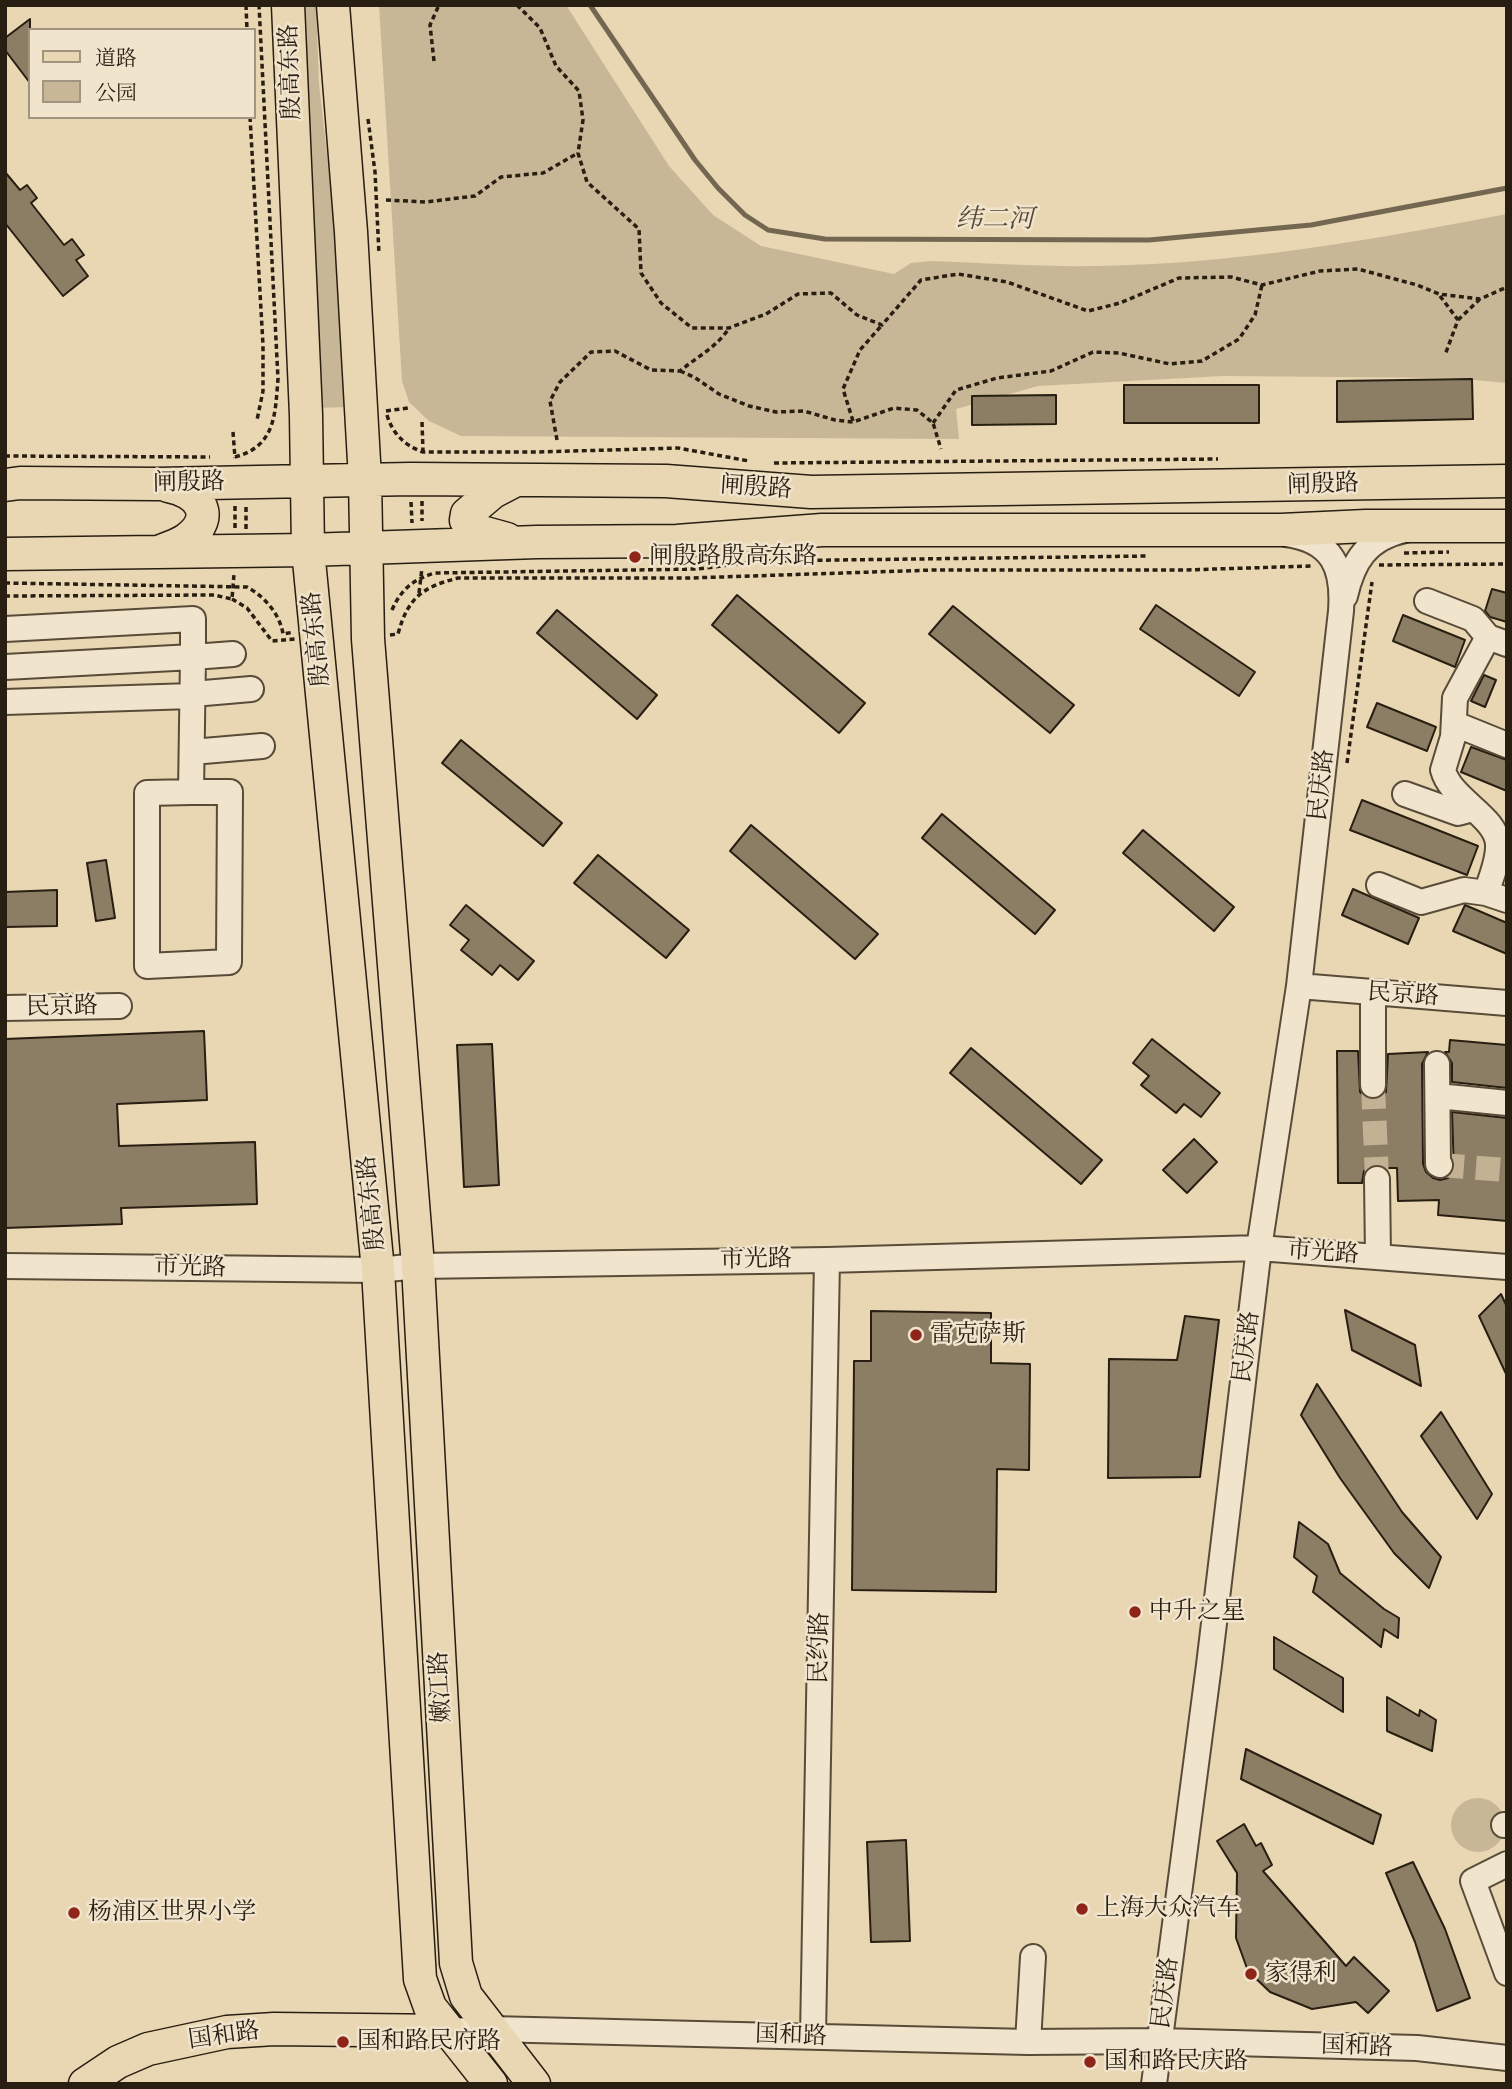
<!DOCTYPE html>
<meta charset="utf-8">
<style>
body{margin:0}
#map{position:relative;width:1512px;height:2089px;overflow:hidden;background:#e9d6b2;font-family:"Old Standard TT","Noto Serif SC",serif}
canvas{display:block}
.frame{position:absolute;inset:0;border:7px solid #281e11;pointer-events:none}
.legend{position:absolute;left:28px;top:28px;width:228px;height:91px;box-sizing:border-box;background:#f1e4cd;border:2px solid #a19582;margin:0;padding:9px 12px;list-style:none;font-size:21px;color:#281e11}
.legend li{display:flex;align-items:center;gap:14px;height:35px}
.legend b{width:35px;border:2px solid #a19582}
</style>
<div id="map">
<canvas width="1512" height="2089"></canvas>
<div class="frame"></div>
<ul class="legend">
<li><b style="height:9px;background:#e9d6b2"></b>道路</li>
<li><b style="height:19px;background:#c8b797"></b>公园</li>
</ul>
</div>
<script>
const context = document.querySelector('canvas').getContext('2d');
context.lineJoin = 'round';
function paint(path, color) {
  context.fillStyle = color;
  context.fill(path, 'evenodd');
}
function trace(path, color, width, dash) {
  context.strokeStyle = color;
  context.lineWidth = width;
  context.lineCap = dash ? 'butt' : 'round';
  context.setLineDash(dash || []);
  context.stroke(path);
}
function drawText(font, color, halo, rows, align = 'center') {
  context.font = font + ' "Old Standard TT","Noto Serif SC",serif';
  context.lineWidth = 5;
  context.setLineDash([]);
  context.textBaseline = 'middle';
  context.strokeStyle = halo;
  context.fillStyle = color;
  for (const [text, x, y, turn = 0] of rows) {
    context.save();
    context.translate(x, y);
    context.rotate((+turn || 0) * Math.PI / 180);
    context.textAlign = isNaN(turn) ? turn : align;
    if (halo) context.strokeText(text, 0, 0);
    context.fillText(text, 0, 0);
    context.restore();
  }
}
paint(new Path2D(`
 M 302,5 L 316,5 L 319,84 L 337,241 L 347,407 L 316,408 Z
 M 379,5 L 566,5 L 669,166 L 713,215 L 761,246 L 894,274 L 911,263 L 932,261 C 987,263 1042,267 1097,266 C 1235,264 1372,240 1507,214 L 1507,383 L 1453,378 L 1223,376 L 1038,386 L 956,409 L 959,439 L 461,436 L 429,421 L 409,402 L 402,381 Z
 M1451 1825a27 27 0 1 1 54 0a27 27 0 1 1-54 0Z`), '#c8b797');
trace(new Path2D(`
 M 590,5 L 695,160 L 718,188 L 745,215 L 768,230 L 825,239 L 1149,240 L 1311,225 L 1507,188`), '#746751', 5);
const building = new Path2D(`
 M 30,19 L 30,83 L 5,50 L 5,38 Z
 M 5,172 L 20,190 L 27,185 L 37,198 L 31,203 L 64,245 L 72,239 L 84,255 L 76,260 L 88,276 L 63,296 L 5,223 Z
 M 1472,379 L 1473,419 L 1337,422 L 1337,381 Z
 M 1124,385 L 1259,385 L 1259,423 L 1124,423 Z
 M 1056,395 L 1056,424 L 972,425 L 972,396 Z
 M 1492,589 L 1507,593 L 1507,622 L 1490,617 L 1485,611 Z
 M 737,595 L 865,703 L 839,733 L 712,625 Z
 M 1156,605 L 1255,672 L 1239,696 L 1140,629 Z
 M 953,606 L 1074,705 L 1050,733 L 929,634 Z
 M 557,610 L 657,695 L 637,719 L 537,633 Z
 M 1403,615 L 1465,640 L 1455,667 L 1393,641 Z
 M 1484,675 L 1496,680 L 1485,707 L 1471,701 Z
 M 1377,703 L 1436,727 L 1427,751 L 1367,727 Z
 M 461,740 L 562,823 L 543,846 L 442,763 Z
 M 1471,747 L 1507,760 L 1507,791 L 1461,772 Z
 M 1362,800 L 1478,846 L 1467,875 L 1350,830 Z
 M 942,814 L 1055,910 L 1035,934 L 922,838 Z
 M 751,825 L 878,934 L 855,959 L 730,851 Z
 M 1143,830 L 1234,907 L 1214,931 L 1123,853 Z
 M 598,855 L 689,930 L 666,958 L 574,883 Z
 M 106,860 L 115,918 L 96,921 L 87,863 Z
 M 1353,889 L 1419,918 L 1408,944 L 1342,915 Z
 M 57,890 L 57,926 L 5,927 L 5,892 Z
 M 466,905 L 534,961 L 518,980 L 500,965 L 492,975 L 461,950 L 469,940 L 450,925 Z
 M 1465,905 L 1507,923 L 1507,954 L 1453,931 Z
 M 204,1031 L 207,1100 L 117,1104 L 119,1146 L 255,1142 L 257,1204 L 121,1208 L 122,1224 L 5,1228 L 5,1039 Z
 M 1152,1039 L 1220,1093 L 1201,1117 L 1184,1104 L 1176,1113 L 1141,1085 L 1149,1076 L 1133,1063 Z
 M 1450,1040 L 1507,1045 L 1507,1088 L 1452,1082 L 1452,1063 L 1445,1052 L 1449,1052 Z
 M 492,1044 L 499,1185 L 464,1187 L 457,1045 Z
 M 971,1048 L 1102,1160 L 1081,1184 L 950,1073 Z
 M 1337,1051 L 1358,1051 L 1360,1092 L 1365,1097 L 1372,1100 L 1380,1098 L 1386,1092 L 1388,1054 L 1428,1052 L 1422,1064 L 1423,1164 L 1426,1172 L 1433,1178 L 1440,1180 L 1448,1178 L 1454,1171 L 1452,1112 L 1507,1118 L 1507,1221 L 1438,1215 L 1439,1200 L 1398,1201 L 1397,1168 L 1387,1168 L 1376,1164 L 1364,1171 L 1362,1183 L 1338,1183 Z
 M 1194,1139 L 1217,1162 L 1187,1193 L 1163,1170 Z
 M 1501,1294 L 1507,1307 L 1507,1376 L 1479,1316 Z
 M 1345,1310 L 1415,1345 L 1421,1386 L 1352,1350 Z
 M 871,1311 L 991,1313 L 991,1363 L 1030,1364 L 1029,1470 L 997,1469 L 996,1592 L 852,1590 L 854,1361 L 871,1361 Z
 M 1185,1316 L 1219,1320 L 1200,1477 L 1108,1478 L 1109,1359 L 1177,1360 Z
 M 1317,1384 L 1402,1512 L 1441,1557 L 1429,1588 L 1394,1553 L 1340,1478 L 1301,1415 Z
 M 1441,1412 L 1492,1494 L 1477,1519 L 1421,1436 Z
 M 1299,1522 L 1328,1544 L 1340,1573 L 1384,1609 L 1399,1618 L 1398,1638 L 1384,1629 L 1381,1647 L 1313,1592 L 1317,1576 L 1294,1557 Z
 M 1274,1637 L 1343,1678 L 1343,1712 L 1274,1669 Z
 M 1387,1697 L 1419,1716 L 1420,1710 L 1436,1720 L 1432,1751 L 1387,1731 Z
 M 1246,1749 L 1381,1815 L 1373,1844 L 1241,1779 Z
 M 1244,1824 L 1256,1846 L 1261,1843 L 1272,1865 L 1263,1871 L 1346,1966 L 1354,1957 L 1389,1991 L 1368,2013 L 1356,2002 L 1312,2009 L 1270,1992 L 1248,1971 L 1236,1938 L 1237,1873 L 1217,1841 Z
 M 906,1840 L 910,1941 L 871,1942 L 867,1842 Z
 M 1413,1862 L 1445,1929 L 1470,1998 L 1437,2011 L 1415,1942 L 1386,1873 Z`);
paint(building, '#8c7e65');
trace(building, '#281e11', 2);
trace(new Path2D(`
 M 1373,1085 L 1377,1179
 M 1440,1165 L 1507,1170`), '#c2b192', 24, [24, 12]);
const minor = new Path2D(`
 M 1345,596 C 1353,561 1367,538 1405,530
 M 1427,601 L 1473,619 L 1488,637 L 1507,644
 M 5,629 L 193,619 L 193,657 L 233,654
 M 5,667 L 193,657 L 191,792
 M 193,694 L 251,689
 M 5,702 L 192,696
 M 1455,724 L 1507,745
 M 192,752 L 262,746
 M 191,792 L 230,792 L 229,962 L 147,966 L 147,793 Z
 M 1405,794 L 1458,813 L 1473,809
 M 1379,885 L 1421,902 L 1464,890 L 1486,893 L 1507,900
 M 1486,893 C 1491,878 1499,860 1498,844 C 1496,816 1451,800 1443,770 L 1453,737 L 1455,698 L 1488,637
 M 1299,986 L 1507,1003
 M 1373,992 L 1373,1085
 M 5,1008 L 119,1006
 M 1437,1064 L 1438,1164 L 1440,1165
 M 1438,1096 L 1507,1103
 M 1377,1179 L 1378,1257
 M 5,1266 L 378,1270 L 418,1266 L 827,1260 L 1259,1248 L 1507,1267
 M 1504,1825 L 1507,1825
 M 1507,1864 L 1473,1881 L 1507,1973
 M 449,2031 L 491,2029 L 1028,2042 L 1159,2041 L 1417,2048 L 1507,2058
 M 813,2036 L 827,1260
 M 1028,2042 L 1033,1957
 M 1154,2084 L 1209,1665 L 1259,1248 L 1299,986 L 1341,611 C 1344,568 1333,540 1286,534`);
const major = new Path2D(`
 M 288,5 L 306,415 L 308,550 L 378,1270 L 420,1979 L 430,2007 L 491,2084
 M 333,5 L 351,232 L 365,479 L 368,639 L 418,1266 L 456,1963 L 466,1996 L 534,2084
 M 5,485 L 20,483 L 157,484 L 411,479 L 666,481 L 811,492 L 1507,481
 M 507,539 L 478,531 L 466,520 L 467,514 L 493,492 L 516,480
 M 161,551 C 170,547 179,545 187,539 C 218,516 198,491 168,486
 M 5,554 L 308,550 L 537,542 L 677,541 L 822,530 L 1281,530 L 1366,526 L 1507,526
 M 85,2084 L 118,2062 L 148,2049 L 227,2032 L 274,2029 L 449,2031`);
trace(minor, '#584c39', 28);
trace(major, '#281e11', 35);
trace(new Path2D(`
 M 246,5 L 247,30
 M 517,5 L 540,28 L 556,66 L 579,91 L 583,120 L 578,153 L 587,182 L 639,229 L 641,273 L 661,303 L 692,328 L 729,328 L 766,314 L 798,294 L 831,293 L 857,315 L 882,325 L 921,280 L 958,274 L 1007,282 L 1088,311 L 1120,303 L 1179,278 L 1231,277 L 1262,285 L 1320,271 L 1358,269 L 1417,285 L 1439,294 L 1480,299 L 1507,287
 M 434,61 L 430,25 L 439,5
 M 250,117 L 263,345 L 263,391 L 257,420
 M 368,119 L 375,172 L 379,254
 M 386,200 L 426,202 L 475,196 L 501,177 L 543,173 L 578,153
 M 1440,296 L 1458,320 L 1445,355
 M 1458,320 L 1479,300
 M 680,371 L 694,377 L 719,394 L 749,406 L 776,412 L 804,411 L 835,420 L 853,422 L 894,408 L 917,410 L 933,423 L 941,449
 M 386,411 L 408,408
 M 387,415 C 392,433 405,446 423,452 L 539,452 L 678,448 L 749,461
 M 853,421 L 843,389 L 860,350 L 882,325
 M 422,422 L 423,451
 M 933,423 L 956,390 L 997,378 L 1051,371 L 1093,352 L 1119,353 L 1170,364 L 1202,361 L 1239,339 L 1255,315 L 1262,285
 M 233,432 L 235,458
 M 557,440 L 550,401 L 560,382 L 591,352 L 615,351 L 651,370 L 680,371 C 697,357 718,346 729,328
 M 5,456 L 210,457
 M 235,457 C 276,446 275,414 278,379 L 259,5
 M 774,463 L 1218,459
 M 422,501 L 422,521
 M 411,502 L 412,523
 M 235,528 L 235,504
 M 246,529 L 246,505
 M 1404,553 L 1449,552
 M 1379,565 L 1507,564
 M 5,583 L 247,587 C 264,596 280,614 283,634 L 294,632
 M 419,593 L 422,568
 M 5,596 L 214,595 L 232,599 L 234,574
 M 232,599 L 247,608 L 272,641 L 295,639
 M 392,610 C 401,589 414,579 435,573 L 698,569 L 760,561 L 1148,556
 M 390,635 L 398,634 C 408,597 423,587 458,578 L 690,578 L 934,570 L 1184,570 L 1312,566
 M 1347,763 L 1372,582`), '#281e11', 3.5, [5, 3.5]);
trace(minor, '#f1e4cd', 24);
trace(major, '#e9d6b2', 32);
for (const [x, y, r, color] of [
 [635,557,7,"#8f2418"],
 [916,1335,7,"#8f2418"],
 [1135,1612,7,"#8f2418"],
 [1082,1909,7,"#8f2418"],
 [74,1913,7,"#8f2418"],
 [1251,1974,7,"#8f2418"],
 [343,2042,7,"#8f2418"],
 [1090,2062,7,"#8f2418"]
]) {
  const dot = new Path2D();
  dot.arc(x, y, r, 0, 2 * Math.PI);
  context.fillStyle = color;
  context.fill(dot);
  trace(dot, '#f1e4cd', 2.5);
}
drawText('24px', '#281e11', '#f1e4cd', [
 ["殷高东路",291,72,-92],
 ["闸殷路",189,483,-1],
 ["闸殷路",1323,485,-2],
 ["闸殷路",756,488,4],
 ["殷高东路",317,639,-96],
 ["民庆路",1322,785,-84],
 ["民京路",1403,995,4],
 ["民京路",62,1007,-1],
 ["殷高东路",372,1203,-96],
 ["市光路",1323,1253,4],
 ["市光路",756,1260,-1],
 ["市光路",190,1268,1],
 ["民庆路",1247,1347,-83],
 ["民约路",820,1648,-89],
 ["嫩江路",441,1687,-93],
 ["民庆路",1166,1993,-83],
 ["国和路",224,2036,-8],
 ["国和路",791,2036,2],
 ["国和路",1357,2047,2]
]);
drawText('24px', '#281e11', '#f1e4cd', [
 ["闸殷路殷高东路",649,557],
 ["雷克萨斯",930,1335],
 ["中升之星",1149,1612],
 ["上海大众汽车",1096,1909],
 ["杨浦区世界小学",88,1913],
 ["家得利",1265,1974],
 ["国和路民府路",357,2042],
 ["国和路民庆路",1104,2062]
], 'left');
drawText('italic 26px', '#544836', '#f1e4cd', [
 ["纬二河",995,220]
]);
</script>
